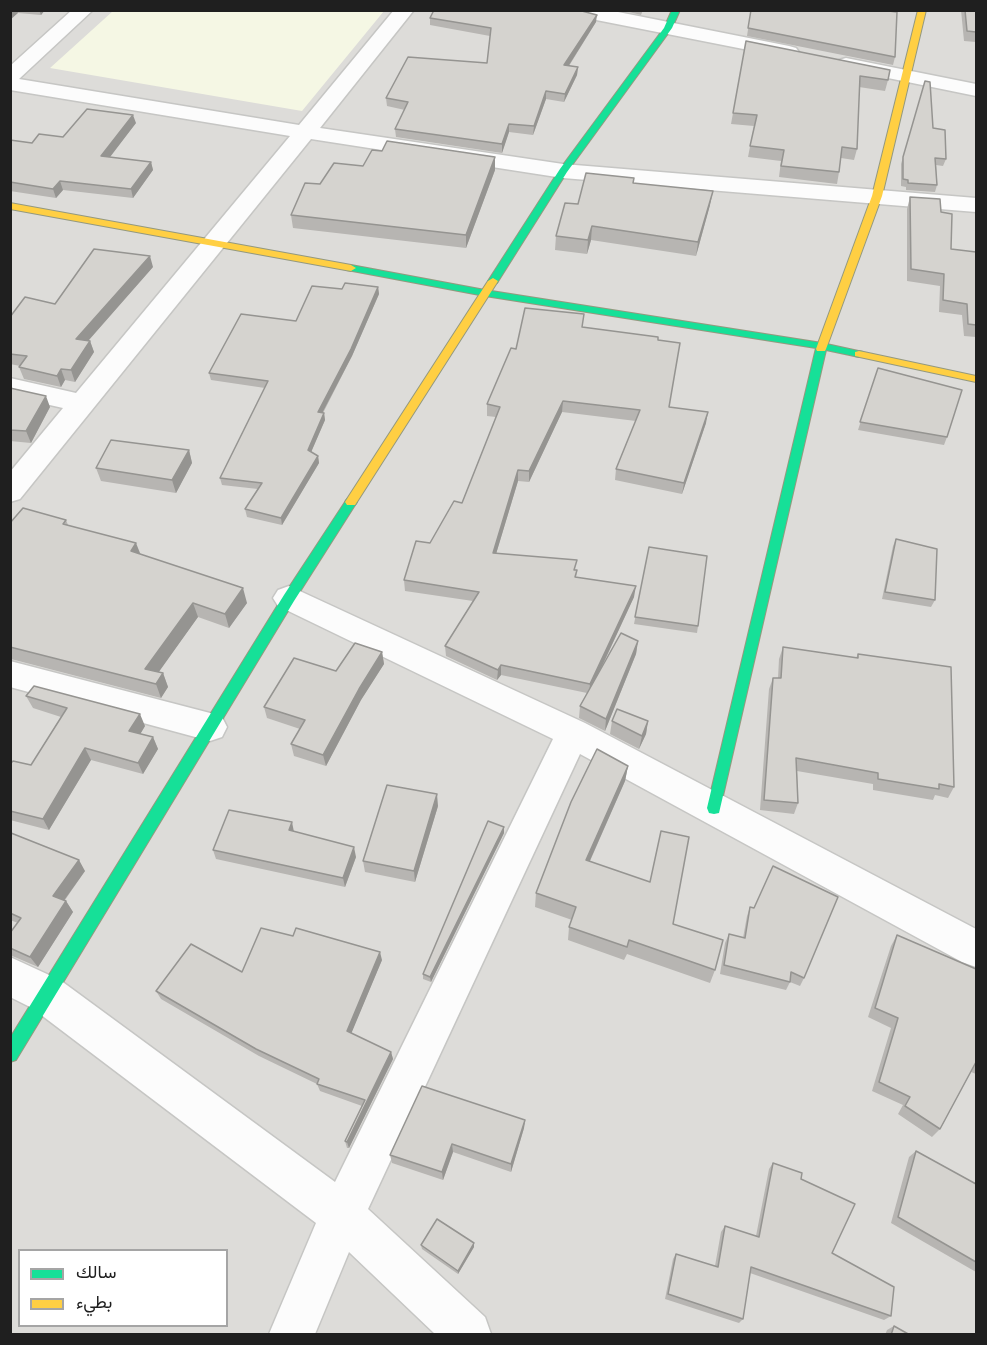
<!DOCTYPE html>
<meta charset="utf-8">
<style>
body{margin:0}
#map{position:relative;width:987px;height:1345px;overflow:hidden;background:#eeede8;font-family:Arial,Vazirmatn,sans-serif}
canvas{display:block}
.frame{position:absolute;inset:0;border:12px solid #1f1f1f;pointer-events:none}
.legend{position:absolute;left:18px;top:1249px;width:210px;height:78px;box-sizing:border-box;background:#fff;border:2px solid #a5a5a5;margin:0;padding:8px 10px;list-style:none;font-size:18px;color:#1f1f1f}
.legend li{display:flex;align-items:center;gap:12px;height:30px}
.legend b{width:30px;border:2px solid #a5a5a5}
</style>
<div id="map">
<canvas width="987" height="1345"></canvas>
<div class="frame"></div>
<ul class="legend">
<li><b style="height:8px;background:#16e098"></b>سالك</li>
<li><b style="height:8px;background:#ffcf43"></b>بطيء</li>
</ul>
</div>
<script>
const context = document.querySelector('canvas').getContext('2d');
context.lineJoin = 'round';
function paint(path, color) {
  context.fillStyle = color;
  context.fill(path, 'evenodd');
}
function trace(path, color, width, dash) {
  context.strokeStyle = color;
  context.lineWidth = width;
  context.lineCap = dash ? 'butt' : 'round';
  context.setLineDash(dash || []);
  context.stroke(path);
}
paint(new Path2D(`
 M 10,11 L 976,11 L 976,1334 L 11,1334 ZM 20,1250 L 226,1250 L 226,1326 L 20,1326 Z`), '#dddcd9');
paint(new Path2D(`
 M 113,11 L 113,10 L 384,11 L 302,111 L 50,68 Z`), '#f5f7e4');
const street = new Path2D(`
 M 72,10 L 93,10 L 19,79 L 299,125 L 394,10 L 414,10 L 320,128 L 563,164 L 976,198 L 976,212 L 563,178 L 311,139 L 20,499 L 10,502 L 10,472 L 63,408 L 10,396 L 10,378 L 76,393 L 290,136 L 10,90 L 10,66 Z
 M 567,10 L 608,10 L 789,46 L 796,48 L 799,52 L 796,56 L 789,58 L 576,16 L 569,14 Z
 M 846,58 L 976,84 L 976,96 L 839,68 L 836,64 L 839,60 Z
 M 289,586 L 585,723 L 976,929 L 976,967 L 962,962 L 580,754 L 368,1209 L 485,1317 L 491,1334 L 435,1334 L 349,1252 L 315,1334 L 269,1334 L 316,1223 L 32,1008 L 10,997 L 10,957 L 60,980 L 335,1182 L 553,739 L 278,606 L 273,598 L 278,590 Z
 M 10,661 L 210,713 L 222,717 L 227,727 L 222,737 L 210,741 L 10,687 Z`);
const fast = new Path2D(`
 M 672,10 L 680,10 L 672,28 L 567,172 L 497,283 L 489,283 L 488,281 L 560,169 L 664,28 Z
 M 351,265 L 485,290 L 822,343 L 863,352 L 863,356 L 859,357 L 826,350 L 719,813 L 714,814 L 709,813 L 707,808 L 816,348 L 485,296 L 347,270 L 346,268 Z
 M 351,498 L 355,499 L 357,502 L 355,505 L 294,601 L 16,1060 L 10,1062 L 10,1038 L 284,595 L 347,499 Z`);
const slow = new Path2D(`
 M 918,10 L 926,10 L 882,196 L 826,349 L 825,351 L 817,351 L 816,349 L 872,196 Z
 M 10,203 L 351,265 L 356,268 L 351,271 L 10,209 Z
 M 493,278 L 498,281 L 355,505 L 347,505 L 345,502 L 347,499 L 488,281 Z
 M 859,351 L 976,376 L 976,382 L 855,356 L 855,352 Z`);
trace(street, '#c6c6c4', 3);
trace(fast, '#94997f', 2);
trace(slow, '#94997f', 2);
paint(street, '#fcfcfc');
paint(fast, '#16e098');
paint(slow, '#ffcf43');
paint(new Path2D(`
 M 10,10 L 45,10 L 41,15 L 18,13 Z
 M 621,10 L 643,10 L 641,15 Z
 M 751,10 L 895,57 L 893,65 L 747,36 Z
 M 961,10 L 976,10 L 976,42 L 964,41 Z
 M 430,18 L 596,22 L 569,66 L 578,67 L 577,75 L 564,102 L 546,99 L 533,135 L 509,132 L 502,153 L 396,137 L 395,129 L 405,110 L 387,106 L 386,98 L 487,63 L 490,36 L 430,25 Z
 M 746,41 L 888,80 L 885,91 L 859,87 L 857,149 L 854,160 L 841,158 L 839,172 L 837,184 L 779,177 L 781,161 L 748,157 L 754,126 L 731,124 Z
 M 925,81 L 933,128 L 946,159 L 943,166 L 936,165 L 937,185 L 935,192 L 906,190 L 906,187 L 901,186 L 901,164 Z
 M 136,123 L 109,157 L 151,162 L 153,170 L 133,198 L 63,190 L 56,198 L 10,191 L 10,140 L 32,143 Z
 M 363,166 L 495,170 L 466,248 L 293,228 L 291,215 L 320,184 Z
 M 634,178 L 633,183 L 710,205 L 696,256 L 591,240 L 587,254 L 555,250 L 556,236 L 578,204 Z
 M 910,197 L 941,212 L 951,249 L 976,252 L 976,337 L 964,336 L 962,315 L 939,312 L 940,286 L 907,281 L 907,209 Z
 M 153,267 L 89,340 L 90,341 L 94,352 L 75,382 L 65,380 L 61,387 L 24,379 L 19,367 L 20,366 L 10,364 L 10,317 L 55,304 Z
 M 378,287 L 379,294 L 352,356 L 323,413 L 324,413 L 325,420 L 311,452 L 318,456 L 319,463 L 282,525 L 247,517 L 245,509 L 258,489 L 222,485 L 220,478 L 265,388 L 211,380 L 209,373 L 296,321 L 342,289 Z
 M 583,327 L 658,340 L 669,407 L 706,423 L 682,494 L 615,480 L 616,469 L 636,421 L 562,412 L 529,482 L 518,481 L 496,554 L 577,570 L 576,577 L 634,597 L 600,671 L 638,641 L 636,654 L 605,731 L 579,718 L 580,706 L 587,693 L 501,675 L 497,680 L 446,656 L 445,646 L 473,601 L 405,591 L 404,580 L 430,543 L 462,503 L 496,417 L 487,416 L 487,404 L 516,349 Z
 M 878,368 L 947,437 L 944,445 L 858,430 Z
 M 10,388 L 50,407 L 31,443 L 10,441 Z
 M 189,450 L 192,463 L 176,493 L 101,481 L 96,468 Z
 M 66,520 L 68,525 L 140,554 L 247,603 L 229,628 L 198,617 L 158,672 L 163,673 L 168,687 L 161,698 L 11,659 L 10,523 Z
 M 896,539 L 935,600 L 931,607 L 882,599 L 893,546 Z
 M 649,547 L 698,626 L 697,633 L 634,624 Z
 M 783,647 L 856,658 L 858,654 L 954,787 L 948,798 L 935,795 L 933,800 L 873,790 L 873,784 L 797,771 L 798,803 L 794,814 L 760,810 L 769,689 L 773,678 L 778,678 L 779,659 Z
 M 382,652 L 384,664 L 361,700 L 326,766 L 294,756 L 291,744 L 300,729 L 267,718 L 264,707 L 336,671 Z
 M 26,696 L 145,726 L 140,734 L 153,737 L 158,749 L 143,774 L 91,760 L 49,830 L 10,820 L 10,764 L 31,765 L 61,717 L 33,708 Z
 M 612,721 L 648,721 L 646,734 L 639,749 L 610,734 Z
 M 628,766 L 625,781 L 590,861 L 673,924 L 715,970 L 710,983 L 627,954 L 624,960 L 568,940 L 569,927 L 572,920 L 535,907 L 536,893 Z
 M 438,806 L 415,882 L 365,872 L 363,861 Z
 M 504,827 L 504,833 L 431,982 L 423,979 L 423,974 Z
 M 294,831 L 356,857 L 345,887 L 216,859 L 213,850 Z
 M 10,834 L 85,871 L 65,900 L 66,901 L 73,912 L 38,967 L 10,955 L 10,933 L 18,923 L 10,920 Z
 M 750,907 L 804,978 L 800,986 L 790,982 L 786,990 L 720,974 L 725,943 L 729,934 L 743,938 L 747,916 Z
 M 897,935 L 976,969 L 976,1074 L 971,1072 L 940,1129 L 932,1137 L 898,1114 L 903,1105 L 872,1091 L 891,1028 L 868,1017 L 891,946 Z
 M 382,960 L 351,1033 L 391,1052 L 393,1059 L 349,1148 L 347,1148 L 345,1141 L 362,1106 L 320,1091 L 317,1084 L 259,1056 L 161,999 L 156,991 L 242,972 Z
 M 525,1120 L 524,1128 L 511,1172 L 453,1152 L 443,1180 L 392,1163 L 390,1155 Z
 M 916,1151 L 976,1184 L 976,1272 L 891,1223 L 909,1157 Z
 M 773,1163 L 801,1179 L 832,1253 L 891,1316 L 884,1320 L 750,1273 L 743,1319 L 739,1323 L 665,1299 L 673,1259 L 676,1254 L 715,1266 L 721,1232 L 725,1226 L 756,1236 L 769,1169 Z
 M 474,1243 L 474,1247 L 458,1274 L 422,1249 L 421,1245 Z
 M 894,1326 L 910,1335 L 885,1335 L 887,1330 Z`), '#b7b5b2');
paint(new Path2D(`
 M 10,10 L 17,10 L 18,13 L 10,20 Z
 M 39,10 L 45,10 L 41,15 Z
 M 597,15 L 596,22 L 564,73 L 564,65 Z
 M 578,67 L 577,75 L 564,102 L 565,94 Z
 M 546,91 L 546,99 L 533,135 L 534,126 Z
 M 133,115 L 136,123 L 104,165 L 101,156 Z
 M 509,124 L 509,132 L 502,153 L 502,144 Z
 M 495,157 L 495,170 L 466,248 L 466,235 Z
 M 151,162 L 153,170 L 133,198 L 131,189 Z
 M 60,181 L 63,190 L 56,198 L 53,189 Z
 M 713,191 L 710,205 L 696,256 L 698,242 Z
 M 592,226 L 591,240 L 587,254 L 588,240 Z
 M 150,256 L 153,267 L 80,350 L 76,339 Z
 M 378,287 L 379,294 L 352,356 L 319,419 L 318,412 Z
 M 90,341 L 94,352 L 75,382 L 71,370 Z
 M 61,369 L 65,380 L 61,387 L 57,376 Z
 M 46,396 L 50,407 L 31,443 L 26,431 Z
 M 563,401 L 562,412 L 529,482 L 529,471 Z
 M 708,412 L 706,423 L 682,494 L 684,483 Z
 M 324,413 L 325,420 L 309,457 L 308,450 Z
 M 189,450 L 192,463 L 176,493 L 172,480 Z
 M 318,456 L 319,463 L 282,525 L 281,518 Z
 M 518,470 L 518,481 L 493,564 L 493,553 Z
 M 136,543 L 142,558 L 131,551 Z
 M 636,586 L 634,597 L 589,694 L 590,684 Z
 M 243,588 L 247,603 L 229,628 L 225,614 Z
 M 193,603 L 198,617 L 151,683 L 145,669 Z
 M 638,641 L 636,654 L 605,731 L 606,719 Z
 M 382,652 L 384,664 L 361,700 L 326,766 L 323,755 L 359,689 Z
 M 501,665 L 501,675 L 497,680 L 498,670 Z
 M 163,673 L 168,687 L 161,698 L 156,684 Z
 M 140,714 L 145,726 L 135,743 L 129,731 Z
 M 648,721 L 646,734 L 639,749 L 642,736 Z
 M 153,737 L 158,749 L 143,774 L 138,763 Z
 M 85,748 L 91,760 L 49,830 L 43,819 Z
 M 628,766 L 625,781 L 584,874 L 586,860 Z
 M 437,794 L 438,806 L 415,882 L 414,871 Z
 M 292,822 L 294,832 L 289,830 Z
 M 504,827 L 504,833 L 431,982 L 430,977 Z
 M 354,847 L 356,857 L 345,887 L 343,878 Z
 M 79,860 L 85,871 L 60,906 L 53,896 Z
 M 66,901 L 73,912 L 38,967 L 30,957 Z
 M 380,952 L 382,960 L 349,1039 L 347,1031 Z
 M 391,1052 L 393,1059 L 349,1148 L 347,1142 Z
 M 525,1120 L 524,1128 L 511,1172 L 511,1164 Z
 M 452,1144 L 453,1152 L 443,1180 L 442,1172 Z
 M 474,1243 L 474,1247 L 458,1274 L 458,1271 Z`), '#959491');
const building = new Path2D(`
 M 434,10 L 578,10 L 597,15 L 564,65 L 578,67 L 565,94 L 546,91 L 534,126 L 509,124 L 502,144 L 395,129 L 408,102 L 386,98 L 408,57 L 487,63 L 491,28 L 430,18 Z
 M 751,10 L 880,10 L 897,12 L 895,57 L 748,28 Z
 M 965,10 L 976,10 L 976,32 L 967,31 Z
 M 746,41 L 890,70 L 888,80 L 860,76 L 857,149 L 842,147 L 839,172 L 781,166 L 784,150 L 750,146 L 757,115 L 733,113 Z
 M 925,81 L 930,82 L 933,128 L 945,130 L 946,159 L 935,158 L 937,185 L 908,183 L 908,180 L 903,179 L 903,157 Z
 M 87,109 L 133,115 L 101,156 L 151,162 L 131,189 L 60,181 L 53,189 L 10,182 L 10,140 L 32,143 L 39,134 L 63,137 Z
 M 387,141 L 495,157 L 466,235 L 291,215 L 305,183 L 320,184 L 334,163 L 363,166 L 372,150 L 382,151 Z
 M 586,173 L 634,178 L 633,183 L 713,191 L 698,242 L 592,226 L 588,240 L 556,236 L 565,203 L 578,204 Z
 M 910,197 L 940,199 L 941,212 L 952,214 L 951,249 L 976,252 L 976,325 L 968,324 L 967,304 L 943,300 L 944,274 L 911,269 Z
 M 94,249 L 150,256 L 76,339 L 90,341 L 71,370 L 61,369 L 57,376 L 19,367 L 27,356 L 10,354 L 10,317 L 25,297 L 55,304 Z
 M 345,283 L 378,287 L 351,349 L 318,412 L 324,413 L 308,450 L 318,456 L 281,518 L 245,509 L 262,483 L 220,478 L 268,381 L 209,373 L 241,314 L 296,321 L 312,286 L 342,289 Z
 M 525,308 L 584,314 L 582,327 L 658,337 L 658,340 L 680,343 L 669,407 L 708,412 L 684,483 L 616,469 L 640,410 L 563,401 L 529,471 L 518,470 L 493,553 L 577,560 L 574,570 L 577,570 L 575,577 L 636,586 L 590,684 L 501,665 L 498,670 L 445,646 L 479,592 L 404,580 L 416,541 L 430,543 L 454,501 L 462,503 L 500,407 L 487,404 L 511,348 L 516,349 Z
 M 878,368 L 962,390 L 947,437 L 860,422 Z
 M 10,388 L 46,396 L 26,431 L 10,430 Z
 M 111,440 L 189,450 L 172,480 L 96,468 Z
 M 23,508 L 66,520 L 63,524 L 136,543 L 131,551 L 243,588 L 225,614 L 193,603 L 145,669 L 163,673 L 156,684 L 10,647 L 10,523 Z
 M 896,539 L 937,549 L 935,600 L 885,592 Z
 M 649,547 L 707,556 L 698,626 L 635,617 Z
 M 621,633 L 638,641 L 606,719 L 580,706 Z
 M 355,643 L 382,652 L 359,689 L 323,755 L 291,744 L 305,720 L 264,707 L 294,658 L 336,671 Z
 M 783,647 L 858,658 L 858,654 L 951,667 L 954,787 L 939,784 L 939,789 L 878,779 L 878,773 L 796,758 L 798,803 L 764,800 L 773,678 L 781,678 Z
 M 34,686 L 140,714 L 129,731 L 153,737 L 138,763 L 85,748 L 43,819 L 10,811 L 10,764 L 13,761 L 31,765 L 67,708 L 26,696 Z
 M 617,709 L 648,721 L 642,736 L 612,721 Z
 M 597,749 L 628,766 L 586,860 L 650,882 L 661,831 L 689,837 L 673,924 L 723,940 L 715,970 L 629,940 L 627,947 L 569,927 L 576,907 L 536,893 L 571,802 Z
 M 387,785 L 437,794 L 414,871 L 363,861 Z
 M 229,810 L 292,822 L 289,830 L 354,847 L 343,878 L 213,850 Z
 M 488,821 L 504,827 L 430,977 L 423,974 Z
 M 11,833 L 79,860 L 53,896 L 66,901 L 30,957 L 10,948 L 10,933 L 21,918 L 10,913 Z
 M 773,866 L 838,897 L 804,978 L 791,972 L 790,982 L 724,965 L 729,934 L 745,938 L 750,907 L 754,908 Z
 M 261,928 L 293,936 L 296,928 L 380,952 L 347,1031 L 391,1052 L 347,1142 L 345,1141 L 365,1100 L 317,1084 L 319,1079 L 256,1049 L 156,991 L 191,944 L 242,972 Z
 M 897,935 L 976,969 L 976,1062 L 940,1129 L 905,1106 L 910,1097 L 879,1082 L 898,1018 L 875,1008 Z
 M 422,1086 L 525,1120 L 511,1164 L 452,1144 L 442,1172 L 390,1155 Z
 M 916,1151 L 976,1184 L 976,1262 L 898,1217 Z
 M 773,1163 L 802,1173 L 801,1179 L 855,1204 L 832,1253 L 894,1287 L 891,1316 L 751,1267 L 743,1319 L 668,1294 L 676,1254 L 718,1267 L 725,1226 L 759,1237 Z
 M 437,1219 L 474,1243 L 458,1271 L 421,1245 Z
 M 894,1326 L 910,1335 L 891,1335 Z`);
paint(building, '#d5d3cf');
trace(building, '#959491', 1.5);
</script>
